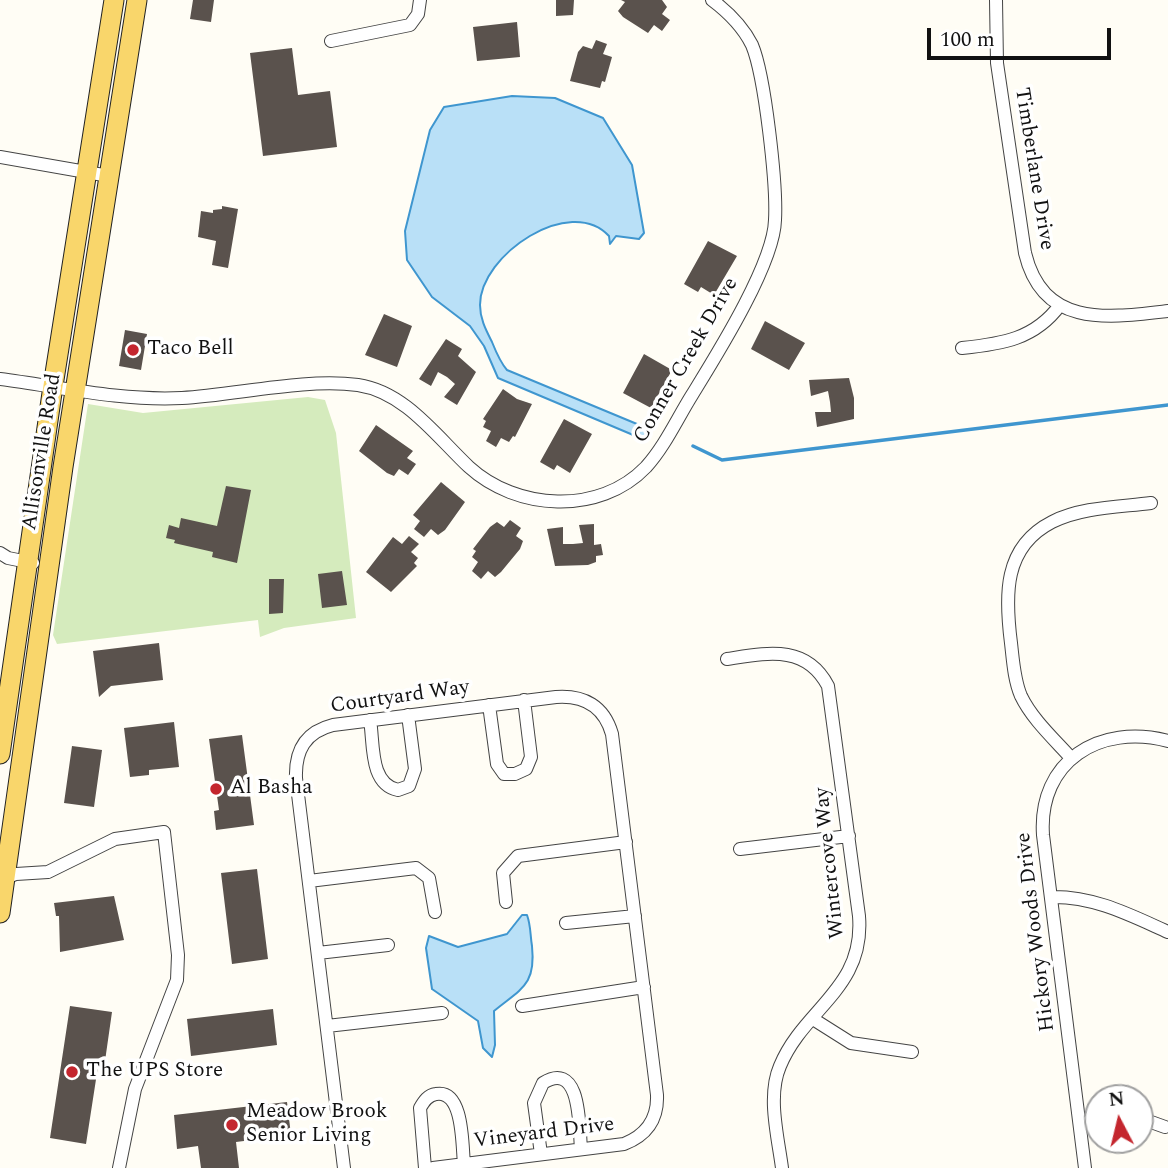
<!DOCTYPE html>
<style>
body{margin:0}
#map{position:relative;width:1168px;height:1168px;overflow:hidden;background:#fffdf5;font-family:Spectral,serif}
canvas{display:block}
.north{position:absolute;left:1084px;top:1084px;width:70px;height:70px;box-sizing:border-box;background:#fff;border:2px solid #a0a0a0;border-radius:50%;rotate:353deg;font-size:19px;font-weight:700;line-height:28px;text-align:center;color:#111}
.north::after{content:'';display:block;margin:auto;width:24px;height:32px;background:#c4262e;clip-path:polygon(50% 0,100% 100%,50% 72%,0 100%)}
.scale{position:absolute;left:927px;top:28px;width:184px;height:32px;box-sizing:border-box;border:4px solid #111;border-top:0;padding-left:9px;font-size:21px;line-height:24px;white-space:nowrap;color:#111;-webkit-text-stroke:5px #fff;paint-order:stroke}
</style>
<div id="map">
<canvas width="1168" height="1168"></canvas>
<div class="north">N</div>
<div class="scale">100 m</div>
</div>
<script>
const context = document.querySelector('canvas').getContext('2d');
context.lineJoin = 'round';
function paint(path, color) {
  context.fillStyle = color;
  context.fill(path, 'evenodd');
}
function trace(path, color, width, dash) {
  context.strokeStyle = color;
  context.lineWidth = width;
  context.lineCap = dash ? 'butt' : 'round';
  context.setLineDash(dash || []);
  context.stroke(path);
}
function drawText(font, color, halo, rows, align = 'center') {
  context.font = font + ' Spectral,serif';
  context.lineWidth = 7;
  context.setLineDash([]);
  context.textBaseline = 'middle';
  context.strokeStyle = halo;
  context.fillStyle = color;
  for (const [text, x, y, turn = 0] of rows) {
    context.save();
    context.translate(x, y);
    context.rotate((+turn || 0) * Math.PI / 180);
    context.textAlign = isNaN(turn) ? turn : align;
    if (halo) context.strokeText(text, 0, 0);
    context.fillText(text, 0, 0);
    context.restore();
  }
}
paint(new Path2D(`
 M 308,397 L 325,400 L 336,433 L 356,618 L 284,628 L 260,637 L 258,620 L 57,644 L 53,635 L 88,404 L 143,413 Z`), '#d5ebbd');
const water = new Path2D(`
 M 512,96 L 555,98 L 603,118 L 632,165 L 644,233 L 639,239 L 616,236 L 610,244 L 609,236 C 570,194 480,255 480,305 C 480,319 486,330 492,342 C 496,352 500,362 507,370 L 649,429 L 645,440 L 498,378 L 484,346 L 470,326 L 432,297 L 407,260 L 405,231 L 430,130 L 444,107 Z
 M 522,915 L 527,915 C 531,926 530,934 532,946 C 536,985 522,988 494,1011 L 495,1045 L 492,1057 L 483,1048 L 478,1021 L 432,989 L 426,948 L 429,936 L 458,947 L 507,934 Z`);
paint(water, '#b9e0f7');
trace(water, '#3f96cf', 2);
trace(new Path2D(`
 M 693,446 L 722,460 L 1168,405`), '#3f96cf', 3.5);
paint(new Path2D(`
 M 193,0 L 214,0 L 211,22 L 190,19 Z
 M 556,0 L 574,0 L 573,15 L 556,16 Z
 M 621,0 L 662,0 L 667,7 L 662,14 L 670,20 L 662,31 L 654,25 L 648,33 L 623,17 L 618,11 L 625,2 Z
 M 517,22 L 520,57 L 477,61 L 473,27 Z
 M 596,40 L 607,44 L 603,54 L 612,57 L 605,82 L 602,81 L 600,88 L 570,81 L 578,52 L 583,46 L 592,49 Z
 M 292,48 L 298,95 L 330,91 L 337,147 L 263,156 L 250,53 Z
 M 222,206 L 238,209 L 228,268 L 212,265 L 216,241 L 198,237 L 201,211 L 213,213 L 213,210 L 222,209 Z
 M 708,241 L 737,256 L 714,295 L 701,287 L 698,292 L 684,284 Z
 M 384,314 L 412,326 L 397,367 L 365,355 Z
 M 765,321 L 805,343 L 789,370 L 751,349 Z
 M 125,330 L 147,334 L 141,370 L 119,366 Z
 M 446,339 L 462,349 L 458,356 L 476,372 L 457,405 L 444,397 L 455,384 L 447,377 L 438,372 L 431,386 L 419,379 Z
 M 644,354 L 672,370 L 651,408 L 623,393 Z
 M 849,378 L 854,398 L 854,419 L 817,427 L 815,412 L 831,412 L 830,402 L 828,391 L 811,396 L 809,380 Z
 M 503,389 L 517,399 L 532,404 L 515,437 L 513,436 L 509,442 L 501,438 L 496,447 L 486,441 L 491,431 L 483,427 L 486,421 L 483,419 Z
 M 564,419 L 592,434 L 570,473 L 557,465 L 554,470 L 540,462 Z
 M 376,425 L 413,451 L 407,458 L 416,464 L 408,475 L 399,469 L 394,476 L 387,473 L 359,451 Z
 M 441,482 L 465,502 L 445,530 L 438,535 L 431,529 L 424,537 L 414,529 L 420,521 L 413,515 Z
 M 226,486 L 251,490 L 237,563 L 212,557 L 213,552 L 174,543 L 175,540 L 166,538 L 169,525 L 179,528 L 181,518 L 217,526 Z
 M 510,520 L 521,528 L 516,536 L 523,541 L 520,549 L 501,572 L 495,577 L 488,571 L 481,579 L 472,571 L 478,562 L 472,557 L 476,551 L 473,549 L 490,527 L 497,522 L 504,527 Z
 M 594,524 L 594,545 L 601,544 L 603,555 L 596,556 L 596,562 L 588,565 L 555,566 L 547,529 L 563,527 L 563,544 L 573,544 L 583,543 L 579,525 Z
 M 409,536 L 419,544 L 411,552 L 418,558 L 414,563 L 417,566 L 391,592 L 366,572 L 393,537 L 402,544 Z
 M 342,571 L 347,605 L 322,608 L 318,574 Z
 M 269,579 L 284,579 L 283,613 L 269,614 Z
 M 159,643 L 163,680 L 111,686 L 99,697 L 93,651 Z
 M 174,722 L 179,767 L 149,770 L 149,775 L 130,777 L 124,728 Z
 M 242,735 L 254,825 L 216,830 L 214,811 L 219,810 L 209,739 Z
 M 72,746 L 102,750 L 94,807 L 64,803 Z
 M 257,869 L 268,959 L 232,964 L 221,873 Z
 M 114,896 L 124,940 L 60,952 L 59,916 L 56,916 L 54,903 Z
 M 70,1006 L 112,1012 L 105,1061 L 99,1060 L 86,1144 L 50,1138 Z
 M 273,1009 L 277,1045 L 191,1056 L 187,1019 Z
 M 287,1102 L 291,1135 L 236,1142 L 239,1168 L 201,1168 L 198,1146 L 177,1149 L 174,1115 Z`), '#5a524d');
const street = new Path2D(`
 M 996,0 L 997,63 L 1025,253 C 1043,328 1108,318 1168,311
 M 331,41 L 410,25 L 418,14 L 420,0
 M 0,157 L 109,176
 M 962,348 C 1002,344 1035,339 1060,305
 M 0,379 C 61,387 120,401 182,398 C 236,395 304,378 358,385 C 405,392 436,436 469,467 C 516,510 599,516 646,467 C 665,446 677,419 692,395 C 716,356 774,264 775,220 C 777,185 765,76 752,45 C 743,27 728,12 712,0
 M 0,553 L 8,558 L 33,563
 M 727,659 C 767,653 806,644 828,686 L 859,916 C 865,989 804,1008 780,1066 C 767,1096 778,1137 782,1168
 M 489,705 L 497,764 L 504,774 L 515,774 L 526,769 L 531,757 L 524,700
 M 370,720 C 374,743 369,784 398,790 L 409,786 L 415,769 L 408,715
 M 1071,758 C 1054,739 1032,719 1021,696 C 1014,680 1013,660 1011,643 C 1005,596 1003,547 1052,522 C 1081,507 1120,507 1151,503
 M 740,849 L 849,836
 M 0,880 L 16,874 L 48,872 L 115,839 L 164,832 L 178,955 L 177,980 L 135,1089 L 119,1168
 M 309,881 L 416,868 L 429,878 L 435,912
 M 1051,897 C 1094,896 1130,915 1168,932
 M 506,902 L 503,873 L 518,856 L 626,842
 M 566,923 L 635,916
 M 318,953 L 388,945
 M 522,1006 L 644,987
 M 813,1019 L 851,1043 L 912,1052
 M 327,1026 L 442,1013
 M 1140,1118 L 1165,1127
 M 1080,1124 L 1098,1122
 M 541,1154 L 534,1103 L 543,1083 C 582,1059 579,1129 581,1149
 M 344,1168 L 296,778 C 295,751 305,732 333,725 L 556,697 C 584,695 604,706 612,734 L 657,1095 C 658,1119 647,1135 624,1144 L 433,1168
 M 425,1168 L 420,1108 C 424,1101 428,1095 436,1094 C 464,1089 462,1146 464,1164
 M 1085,1168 L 1043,835 C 1038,761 1100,723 1168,741`);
const primary = new Path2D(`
 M 0,754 L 53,386 L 114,0
 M 0,913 L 63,467 L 137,0`);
trace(street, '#444', 14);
trace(primary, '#222', 21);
trace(street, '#fff', 12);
trace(primary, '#f9d66b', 19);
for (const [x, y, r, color] of [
 [133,350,7,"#c4262e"],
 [216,789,7,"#c4262e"],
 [72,1072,7,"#c4262e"],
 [232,1125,7,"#c4262e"]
]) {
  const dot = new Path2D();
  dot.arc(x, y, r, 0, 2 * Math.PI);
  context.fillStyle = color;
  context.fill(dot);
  trace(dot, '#fff', 2.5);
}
drawText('21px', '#111', '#fff', [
 ["Timberlane Drive",1033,169,81],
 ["Conner Creek Drive",687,361,-60],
 ["Allisonville Road",43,452,-81],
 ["Courtyard Way",400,698,-8],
 ["Wintercove Way",831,863,-96],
 ["Hickory Woods Drive",1037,932,-97],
 ["Vineyard Drive",544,1134,-7]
]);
drawText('21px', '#111', '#fff', [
 ["Taco Bell",147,350],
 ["Al Basha",230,789],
 ["The UPS Store",86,1072],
 ["Meadow Brook",246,1113],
 ["Senior Living",246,1137]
], 'left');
</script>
